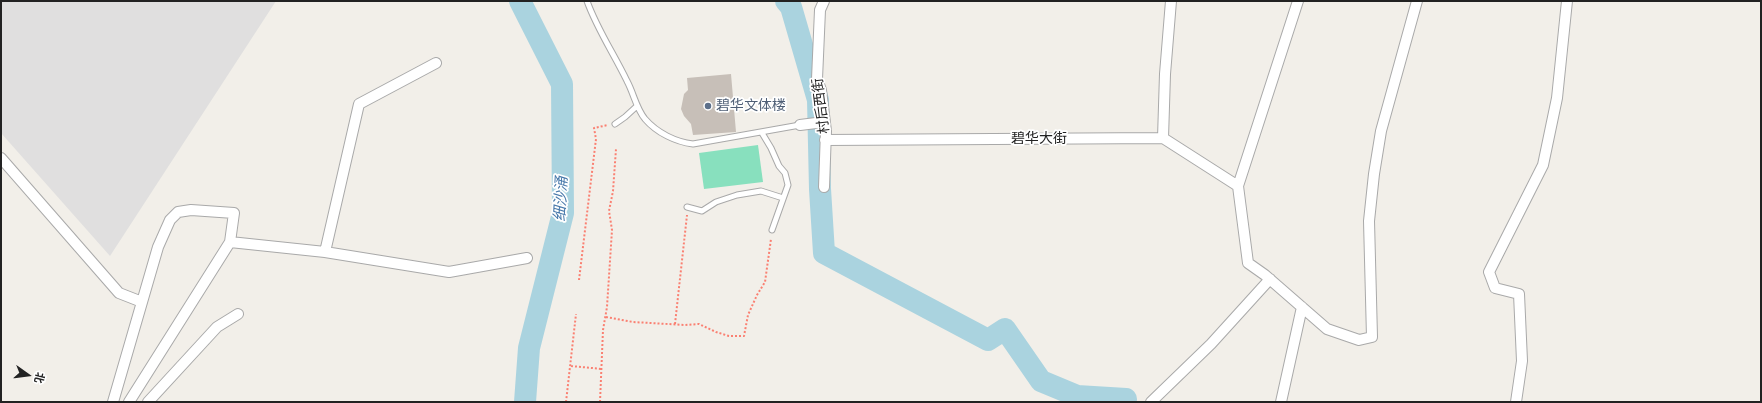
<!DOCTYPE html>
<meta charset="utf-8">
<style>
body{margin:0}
#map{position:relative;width:1762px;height:403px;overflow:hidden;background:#f2efe9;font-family:"Public Sans","Noto Sans SC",sans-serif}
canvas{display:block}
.frame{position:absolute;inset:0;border:2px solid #222;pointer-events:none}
.north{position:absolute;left:8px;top:355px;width:40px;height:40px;-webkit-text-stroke:3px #fff;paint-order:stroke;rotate:104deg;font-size:11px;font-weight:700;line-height:16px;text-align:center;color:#222}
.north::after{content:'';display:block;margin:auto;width:14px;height:18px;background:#222;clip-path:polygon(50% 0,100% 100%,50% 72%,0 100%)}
</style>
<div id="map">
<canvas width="1762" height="403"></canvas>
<div class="frame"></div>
<div class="north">北</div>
</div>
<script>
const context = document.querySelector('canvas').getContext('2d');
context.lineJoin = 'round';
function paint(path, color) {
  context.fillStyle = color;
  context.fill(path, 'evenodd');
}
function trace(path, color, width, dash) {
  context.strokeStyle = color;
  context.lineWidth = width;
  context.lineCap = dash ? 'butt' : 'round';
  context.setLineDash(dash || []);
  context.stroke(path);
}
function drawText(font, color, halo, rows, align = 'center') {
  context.font = font + ' "Public Sans","Noto Sans SC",sans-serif';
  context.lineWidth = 3.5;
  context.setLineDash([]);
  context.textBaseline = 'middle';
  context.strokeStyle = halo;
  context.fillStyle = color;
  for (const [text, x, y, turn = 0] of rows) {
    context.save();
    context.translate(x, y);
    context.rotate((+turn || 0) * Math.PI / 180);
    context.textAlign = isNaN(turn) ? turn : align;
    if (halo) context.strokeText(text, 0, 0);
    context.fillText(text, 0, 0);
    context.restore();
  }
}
paint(new Path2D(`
 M 1,1 L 276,1 L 110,256 L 1,133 Z`), '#e0dfdf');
paint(new Path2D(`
 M 758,145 L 763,182 L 704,189 L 699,153 Z`), '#88e0be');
trace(new Path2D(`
 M 520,1 L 562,84 L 563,213 L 529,348 L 525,402
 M 786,1 L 791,7 L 818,100 L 820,189 L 824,253 L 988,340 L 1005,329 L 1041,381 L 1077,396 L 1126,399`), '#aad3df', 22);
paint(new Path2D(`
 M 731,74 L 736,132 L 693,135 L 691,124 L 684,116 L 681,109 L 684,94 L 688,90 L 687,78 Z`), '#c7bfb8');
const lane = new Path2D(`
 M 587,1 C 597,29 614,54 627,81 C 634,94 636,108 645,119 C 657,133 676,142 693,144 L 800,125
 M 615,124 L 625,117 L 637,106
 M 762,133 L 771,148 L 779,166 L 785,173 L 788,185 L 772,230
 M 687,207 L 702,211 L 716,202 L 737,195 L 761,191 L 783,198`);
const street = new Path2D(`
 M 1298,1 L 1238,186 L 1248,263 L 1265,275 L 1327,329 L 1359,340 L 1372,337 L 1369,221 L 1374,174 L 1381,131 L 1417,1
 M 800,125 L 824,122
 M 1163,138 L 1165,74 L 1171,1
 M 825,140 L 1163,138 L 1238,186
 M 1,158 L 119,293 L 142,302
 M 824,187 L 826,131 L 821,90 L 817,79 L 820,10 L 824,1
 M 230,242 L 325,252 L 449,272 L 527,258
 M 325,252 L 359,104 L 436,63
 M 113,402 L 158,247 L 170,220 L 178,212 L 191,210 L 234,213 L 230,242 L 129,402
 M 148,402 L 217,327 L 238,314
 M 1151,402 L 1211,344 L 1270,279
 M 1281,402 L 1302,307
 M 1516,402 L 1522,361 L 1519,294 L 1495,288 L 1489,272 L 1543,165 L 1557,98 L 1567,1`);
trace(lane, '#a9a9a9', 7);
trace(street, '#a9a9a9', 12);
trace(new Path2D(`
 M 579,280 L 596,139 L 594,128 L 608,125
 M 606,317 L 633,322 L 685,325 L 699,324 L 716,332 L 729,336 L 744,336 L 748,315 L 757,295 L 765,282 L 771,239
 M 675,324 L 687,215
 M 571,366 L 602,369
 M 566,402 L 576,314
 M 600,402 L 603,330 L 607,307 L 612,230 L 609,211 L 613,191 L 616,149`), '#fa8072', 2, [2, 2]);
trace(lane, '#fff', 5);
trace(street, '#fff', 10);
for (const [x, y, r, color] of [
 [708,106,4,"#5c6f8a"]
]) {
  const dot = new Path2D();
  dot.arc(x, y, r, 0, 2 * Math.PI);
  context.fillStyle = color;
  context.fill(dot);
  trace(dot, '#fff', 1.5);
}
drawText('14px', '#4e5e75', '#fff', [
 ["碧华文体楼",716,106]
], 'left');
drawText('14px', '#222', '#fff', [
 ["村后西街",821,106,-97],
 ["碧华大街",1039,139]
]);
drawText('italic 15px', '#4a7aab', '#fff', [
 ["细沙涌",561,199,-87]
]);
</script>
